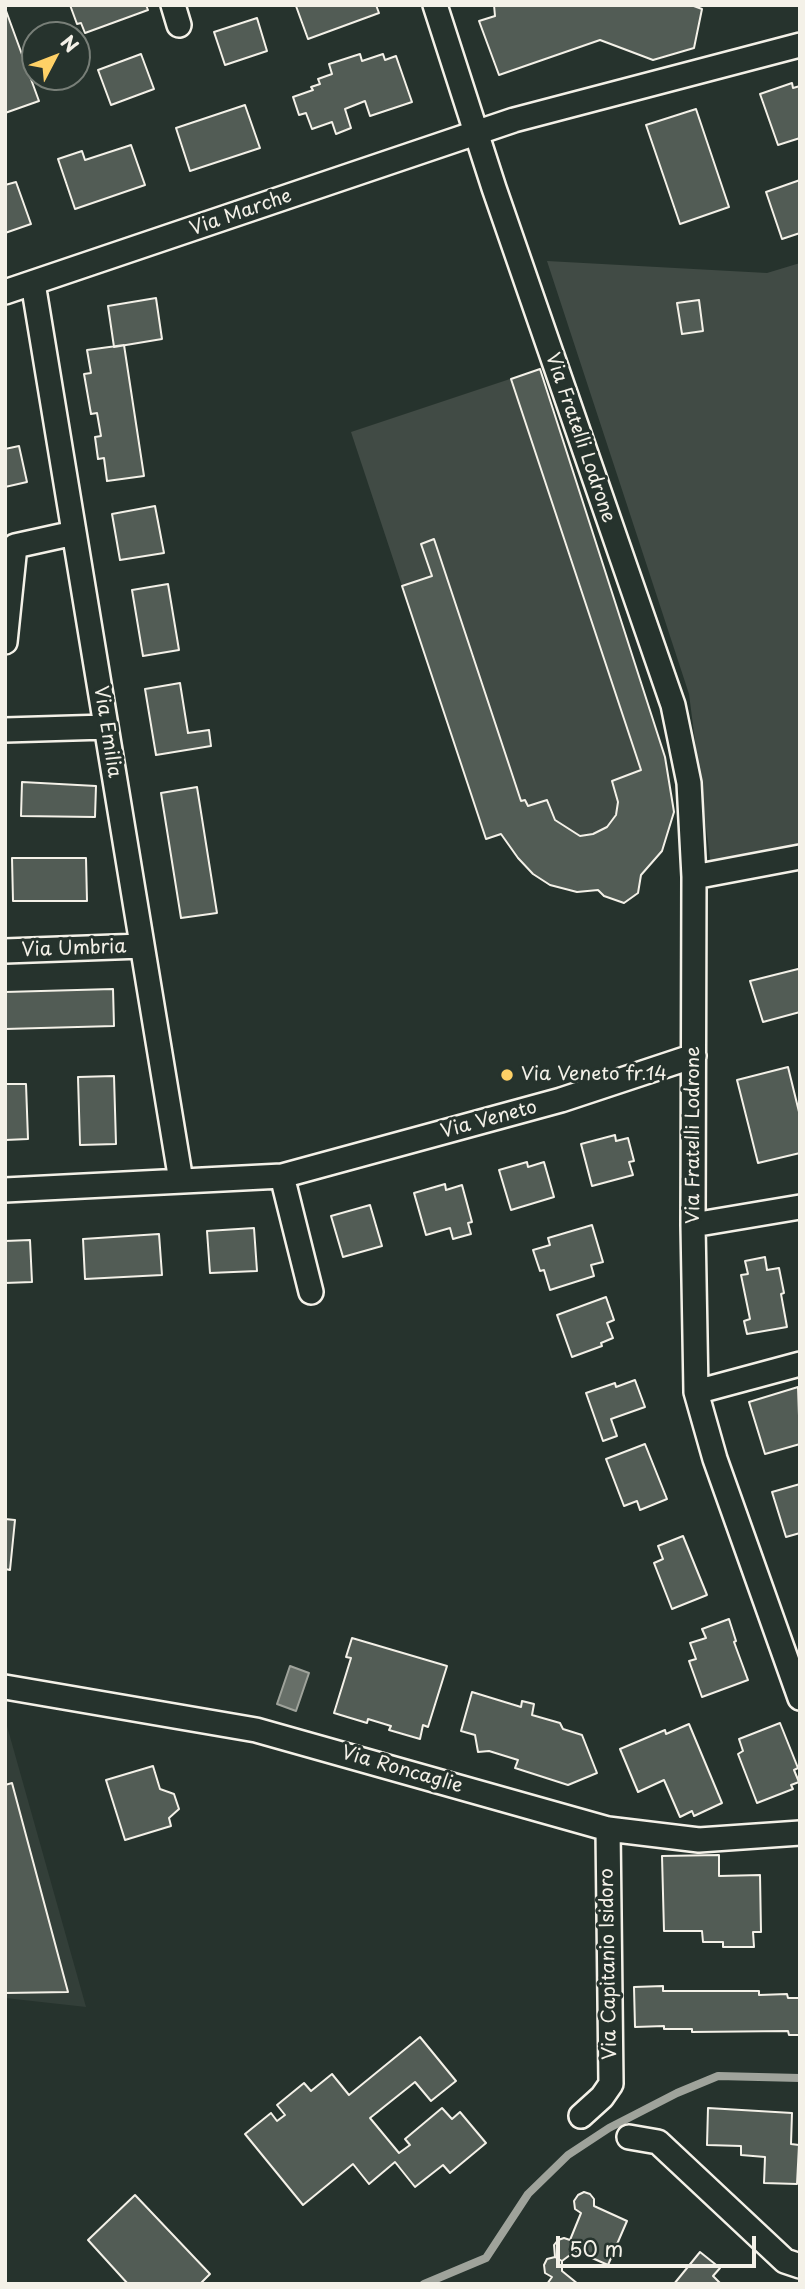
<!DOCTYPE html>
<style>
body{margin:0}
#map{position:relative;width:805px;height:2289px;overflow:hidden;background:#26332d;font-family:"Playpen Sans",sans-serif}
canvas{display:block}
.frame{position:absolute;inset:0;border:7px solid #f4f1e8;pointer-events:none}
.north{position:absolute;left:21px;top:21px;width:70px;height:70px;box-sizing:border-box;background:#26332d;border:2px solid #787f78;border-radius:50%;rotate:48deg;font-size:19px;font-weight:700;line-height:28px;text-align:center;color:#f4f1e8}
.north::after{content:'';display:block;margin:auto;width:24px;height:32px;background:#ffd166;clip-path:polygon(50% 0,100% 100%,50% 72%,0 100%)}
.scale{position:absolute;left:556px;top:2236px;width:200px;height:32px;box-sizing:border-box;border:4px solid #f4f1e8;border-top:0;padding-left:9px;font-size:21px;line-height:24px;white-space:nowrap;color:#f4f1e8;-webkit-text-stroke:5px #26332d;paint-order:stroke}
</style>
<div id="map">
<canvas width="805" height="2289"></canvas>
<div class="frame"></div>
<div class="north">N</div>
<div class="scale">50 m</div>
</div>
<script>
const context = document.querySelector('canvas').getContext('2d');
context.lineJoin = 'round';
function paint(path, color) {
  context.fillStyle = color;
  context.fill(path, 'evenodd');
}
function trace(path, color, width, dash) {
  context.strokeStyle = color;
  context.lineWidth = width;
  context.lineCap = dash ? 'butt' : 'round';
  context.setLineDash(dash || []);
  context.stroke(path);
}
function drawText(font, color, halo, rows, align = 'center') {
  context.font = font + ' "Playpen Sans",sans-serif';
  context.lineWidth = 6;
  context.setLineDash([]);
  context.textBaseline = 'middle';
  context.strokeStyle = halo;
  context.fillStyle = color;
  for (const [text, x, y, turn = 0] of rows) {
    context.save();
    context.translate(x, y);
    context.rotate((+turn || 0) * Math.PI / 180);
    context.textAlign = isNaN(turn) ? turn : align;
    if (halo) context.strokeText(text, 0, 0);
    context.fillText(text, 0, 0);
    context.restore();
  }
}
paint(new Path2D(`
 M 5,1719 L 86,2007 L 5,1998 Z`), '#333f39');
paint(new Path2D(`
 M 547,261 L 767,273 L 800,263 L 800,850 L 711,866 L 689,694 Z
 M 540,369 L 665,757 L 674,812 L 662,851 L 641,875 L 638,893 L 624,903 L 604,896 L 598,890 C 547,896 528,874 502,835 L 486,839 L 351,432 Z`), '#414b45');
const water = new Path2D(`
 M 290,1666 L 309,1673 L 296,1711 L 277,1704 Z`);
paint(water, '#676f68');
trace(water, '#9fa39b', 2);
trace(new Path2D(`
 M 424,2284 L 486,2258 L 528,2194 L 568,2155 L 609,2128 L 677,2093 L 718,2076 L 800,2078`), '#9fa39b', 8);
const building = new Path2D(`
 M 70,5 L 146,5 L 148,10 L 85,33 L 81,23 L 77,24 Z
 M 299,5 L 376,5 L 379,13 L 308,39 L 296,6 Z
 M 691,5 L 702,9 L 694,48 L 653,60 L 600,40 L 499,75 L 479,21 L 495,16 L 494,5 Z
 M 5,8 L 39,101 L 5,113 Z
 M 257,18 L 267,51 L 225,65 L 214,32 Z
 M 141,54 L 154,89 L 111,105 L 98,70 Z
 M 360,54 L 362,61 L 383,54 L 385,60 L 396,56 L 412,102 L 370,116 L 365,101 L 345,109 L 351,128 L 336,134 L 332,122 L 312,129 L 306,113 L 299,115 L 293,97 L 313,90 L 311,87 L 320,84 L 318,79 L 332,74 L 329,64 Z
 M 792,83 L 793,88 L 800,86 L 800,138 L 778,145 L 760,94 Z
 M 245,105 L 260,148 L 190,171 L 176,128 Z
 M 696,109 L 729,207 L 680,224 L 646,125 Z
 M 131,145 L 145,185 L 75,209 L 58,159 L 82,151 L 85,160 Z
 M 800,180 L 800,233 L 782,239 L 766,192 Z
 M 16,182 L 31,224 L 5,233 L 5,185 Z
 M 156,298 L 162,339 L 114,347 L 108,306 Z
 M 699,300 L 703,331 L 682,334 L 677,303 Z
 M 124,345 L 144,476 L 107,481 L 104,458 L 98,459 L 95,437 L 101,436 L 97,413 L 91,414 L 84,374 L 91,373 L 87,350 Z
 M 540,369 L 665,757 L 674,812 L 662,851 L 641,875 L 638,893 L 624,903 L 604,896 L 598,890 L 577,892 L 550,885 L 533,874 L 518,858 L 501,834 L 486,839 L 402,586 L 432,576 L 421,544 L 434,539 L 521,801 L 525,800 L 528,806 L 547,800 L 555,820 L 580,836 L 593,834 L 607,827 L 616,815 L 618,802 L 612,781 L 641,770 L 511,379 Z
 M 19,446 L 27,482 L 5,487 L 5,449 Z
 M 155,506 L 164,553 L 120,560 L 112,514 Z
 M 168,584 L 179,650 L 143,656 L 132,590 Z
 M 180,683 L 188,733 L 209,730 L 211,746 L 156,755 L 145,689 Z
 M 22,782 L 96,786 L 95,817 L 21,816 Z
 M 197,787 L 217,913 L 181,918 L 161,793 Z
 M 12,858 L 86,858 L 87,901 L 13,901 Z
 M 798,969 L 800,970 L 800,1012 L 763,1022 L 750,981 Z
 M 113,989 L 114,1026 L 5,1029 L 5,992 Z
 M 788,1067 L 800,1116 L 800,1153 L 758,1163 L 737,1080 Z
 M 114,1076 L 116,1144 L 80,1145 L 78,1077 Z
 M 5,1084 L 26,1084 L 28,1139 L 5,1140 Z
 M 615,1135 L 616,1141 L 628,1138 L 634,1161 L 629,1162 L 633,1175 L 592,1186 L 581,1144 Z
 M 527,1162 L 528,1167 L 544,1162 L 554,1197 L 511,1210 L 499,1170 Z
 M 445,1184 L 446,1190 L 462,1185 L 472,1222 L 468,1223 L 471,1234 L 453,1239 L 450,1228 L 426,1235 L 414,1193 Z
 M 370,1205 L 382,1246 L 343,1257 L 331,1216 Z
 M 592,1225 L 603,1262 L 591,1265 L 594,1276 L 550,1290 L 544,1270 L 540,1271 L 533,1250 L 550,1245 L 548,1238 Z
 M 254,1228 L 257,1271 L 210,1273 L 207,1231 Z
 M 159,1234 L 162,1275 L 85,1279 L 83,1239 Z
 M 30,1240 L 32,1282 L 5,1283 L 5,1241 Z
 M 765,1257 L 767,1270 L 779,1268 L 784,1293 L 781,1294 L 787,1327 L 747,1334 L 744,1321 L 750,1319 L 741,1275 L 748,1274 L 745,1261 Z
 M 606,1297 L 614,1320 L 607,1323 L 613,1338 L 601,1343 L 602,1346 L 572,1357 L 557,1315 Z
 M 635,1380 L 645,1407 L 611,1419 L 617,1436 L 603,1441 L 586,1393 L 615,1383 L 616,1387 Z
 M 798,1387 L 800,1444 L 765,1454 L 749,1402 Z
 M 645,1444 L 667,1499 L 640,1510 L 637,1501 L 624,1506 L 606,1459 Z
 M 800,1484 L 800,1533 L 786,1537 L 772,1492 Z
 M 5,1519 L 15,1520 L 10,1570 L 5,1569 Z
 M 683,1536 L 707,1595 L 672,1609 L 654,1563 L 663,1559 L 658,1546 Z
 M 729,1619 L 736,1641 L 734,1642 L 748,1680 L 702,1697 L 689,1661 L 696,1659 L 690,1643 L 706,1638 L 702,1629 Z
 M 352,1638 L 447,1666 L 428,1727 L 423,1725 L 420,1739 L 389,1730 L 391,1726 L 368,1719 L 367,1723 L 334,1713 L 351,1658 L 346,1657 Z
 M 472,1692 L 521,1707 L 522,1701 L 534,1704 L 532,1715 L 560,1723 L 563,1729 L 582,1735 L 597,1773 L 568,1785 L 515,1768 L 518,1760 L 489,1751 L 478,1752 L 475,1735 L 461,1731 Z
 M 780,1723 L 798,1768 L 794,1770 L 799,1782 L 791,1785 L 793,1789 L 757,1803 L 738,1754 L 743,1751 L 739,1739 Z
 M 689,1724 L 722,1803 L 694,1816 L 692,1811 L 680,1817 L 664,1780 L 638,1792 L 620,1749 L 665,1730 L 666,1734 Z
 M 153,1766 L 160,1789 L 174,1794 L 179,1809 L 169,1818 L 171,1826 L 125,1840 L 106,1780 Z
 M 12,1783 L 68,1992 L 5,1993 L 5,1785 Z
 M 719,1855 L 719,1876 L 760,1875 L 761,1932 L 753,1932 L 754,1947 L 723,1947 L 723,1942 L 703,1942 L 702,1931 L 664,1931 L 662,1856 Z
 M 663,1986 L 663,1991 L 759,1991 L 759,1995 L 787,1994 L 788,1998 L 800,1998 L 800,2035 L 789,2035 L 788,2031 L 692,2032 L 692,2029 L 664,2029 L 664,2026 L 635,2027 L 634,1987 Z
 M 420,2037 L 456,2081 L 431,2101 L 415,2082 L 370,2118 L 399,2153 L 410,2145 L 405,2139 L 442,2108 L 452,2119 L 460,2112 L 486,2143 L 450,2173 L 443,2165 L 415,2187 L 395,2162 L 369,2184 L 353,2164 L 303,2205 L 245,2134 L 271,2113 L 277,2121 L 285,2115 L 277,2105 L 304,2083 L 311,2091 L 332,2074 L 349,2095 Z
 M 708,2108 L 792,2113 L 791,2144 L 799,2145 L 797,2184 L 764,2183 L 765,2157 L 741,2155 L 741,2146 L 707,2145 Z
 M 584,2192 L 590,2194 L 594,2199 L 594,2206 L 627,2221 L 608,2265 L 574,2250 L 570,2255 L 562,2261 L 555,2257 L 554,2245 L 558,2240 L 564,2238 L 570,2240 L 581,2213 L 575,2209 L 574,2201 L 578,2195 Z
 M 135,2195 L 210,2274 L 200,2284 L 128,2284 L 88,2240 Z
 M 700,2252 L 720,2268 L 713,2276 L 721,2284 L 674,2284 Z
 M 555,2257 L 562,2261 L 562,2271 L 578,2284 L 547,2284 L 552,2277 L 545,2273 L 544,2265 L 547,2259 Z`);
paint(building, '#525c55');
trace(building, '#f4f1e8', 2);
const minor = new Path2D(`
 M 173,5 L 179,25
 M 435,5 L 494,188 L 673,705 L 689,783 L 694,877 L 693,1225 L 696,1392 L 715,1459 L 800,1698
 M 33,283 L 181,1181
 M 5,292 L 514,120 L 800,45
 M 5,642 L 15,546 L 74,533
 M 5,730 L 106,727
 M 694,877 L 800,857
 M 5,951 L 142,946
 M 282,1176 L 311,1292
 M 5,1190 L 282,1176 L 561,1100 L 694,1056
 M 693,1225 L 800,1207
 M 696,1392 L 800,1364
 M 5,1687 L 256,1730 L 608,1829 L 699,1840 L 800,1833
 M 581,2116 L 602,2097 L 611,2084 L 608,1829
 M 629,2137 L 658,2142 L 785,2261 L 800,2266`);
trace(minor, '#f4f1e8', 28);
trace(minor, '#26332d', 23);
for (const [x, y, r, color] of [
 [507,1075,7,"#ffd166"]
]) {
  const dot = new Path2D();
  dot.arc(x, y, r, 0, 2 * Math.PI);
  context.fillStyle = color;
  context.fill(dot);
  trace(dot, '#26332d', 2.5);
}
drawText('19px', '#f4f1e8', '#26332d', [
 ["Via Marche",241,213,-19],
 ["Via Fratelli Lodrone",580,438,71],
 ["Via Emilia",107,732,81],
 ["Via Umbria",74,949,-2],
 ["Via Veneto",489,1120,-15],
 ["Via Fratelli Lodrone",694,1135,-90],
 ["Via Roncaglie",402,1770,16],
 ["Via Capitanio Isidoro",609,1964,-91]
]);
drawText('19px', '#f4f1e8', '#26332d', [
 ["Via Veneto fr.14",521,1075]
], 'left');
</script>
